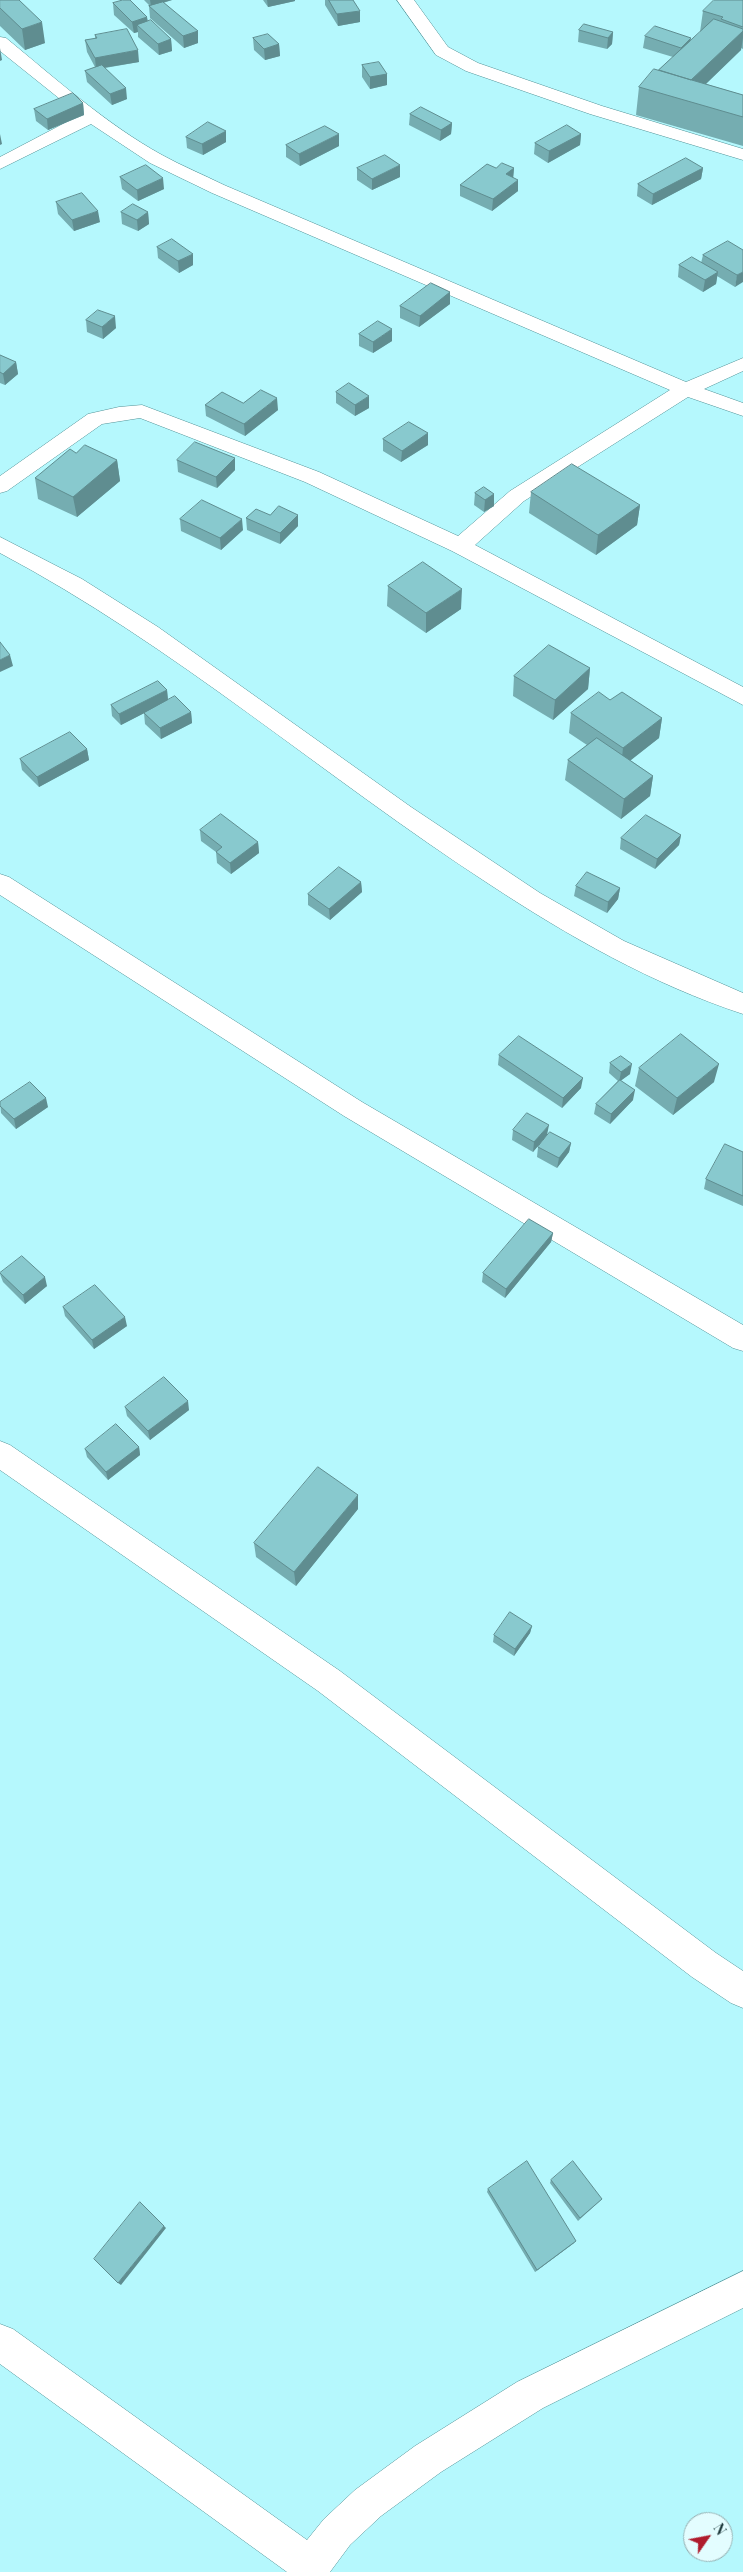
<!DOCTYPE html>
<style>
body{margin:0}
#map{position:relative;width:743px;height:2572px;overflow:hidden;background:#b5f8fd;font-family:"Playfair Display",serif}
canvas{display:block}
.north{position:absolute;left:683px;top:2512px;width:50px;height:50px;box-sizing:border-box;background:#e3fdff;border:1px solid #94aeb0;border-radius:50%;rotate:57deg;font-size:14px;font-weight:700;line-height:20px;text-align:center;color:#1d383a}
.north::after{content:'';display:block;margin:auto;width:18px;height:22px;background:#af1c2d;clip-path:polygon(50% 0,100% 100%,50% 72%,0 100%)}
</style>
<div id="map">
<canvas width="743" height="2572"></canvas>
<div class="north">N</div>
</div>
<script>
const context = document.querySelector('canvas').getContext('2d');
context.lineJoin = 'round';
function trace(path, color, width, dash) {
  context.strokeStyle = color;
  context.lineWidth = width;
  context.lineCap = dash ? 'butt' : 'round';
  context.setLineDash(dash || []);
  context.stroke(path);
}
function paint(path, color) {
  context.fillStyle = color;
  context.fill(path, 'evenodd');
}
const minor = new Path2D(`
 M 397,0 L 414,0 L 448,47 L 478,63 L 602,106 L 743,149 L 743,160 L 590,114 L 466,71 L 436,55 Z
 M 0,37 L 6,38 C 56,79 106,124 162,155 C 182,166 204,175 224,185 L 686,382 L 743,358 L 743,371 L 704,389 L 743,403 L 743,416 L 688,397 L 524,501 L 475,545 L 743,687 L 743,705 L 452,551 L 305,482 L 140,418 L 102,424 L 7,491 L 0,493 L 0,476 L 88,414 L 119,407 L 142,405 L 319,472 L 458,536 L 510,491 L 670,390 L 212,193 L 150,163 L 91,124 L 0,169 L 0,157 L 80,115 L 0,51 Z
 M 0,537 L 82,579 L 158,627 L 411,807 L 540,893 L 624,941 L 743,993 L 743,1014 C 652,984 568,936 489,884 C 324,777 174,645 0,553 Z
 M 0,874 L 9,877 L 362,1102 L 743,1325 L 743,1351 L 733,1348 L 344,1116 L 0,895 Z
 M 0,1441 L 10,1445 L 340,1671 L 716,1953 L 743,1971 L 743,2008 L 731,2003 L 692,1977 L 318,1691 L 0,1470 Z
 M 743,2271 L 743,2308 L 543,2408 L 441,2472 L 381,2516 L 350,2545 L 330,2572 L 287,2572 L 0,2364 L 0,2324 L 13,2329 L 307,2540 L 324,2519 L 355,2490 L 415,2446 L 517,2382 Z`);
trace(minor, '#529297', 1);
paint(minor, '#fff');
paint(new Path2D(`
 M 0,0 L 45,43 L 25,50 L 0,26 Z
 M 144,0 L 172,0 L 163,3 L 198,31 L 198,43 L 184,48 L 150,18 L 149,6 L 150,6 Z
 M 263,0 L 295,0 L 295,1 L 268,7 Z
 M 325,0 L 353,0 L 360,22 L 338,26 L 325,5 Z
 M 743,0 L 743,49 L 741,48 L 741,50 L 706,84 L 743,95 L 743,146 L 636,115 L 639,87 L 673,57 L 643,48 L 645,36 L 690,41 L 701,32 L 700,32 L 703,11 Z
 M 113,3 L 147,17 L 148,22 L 171,39 L 172,51 L 159,55 L 138,37 L 138,32 L 134,33 L 114,15 Z
 M 579,30 L 613,32 L 612,44 L 607,49 L 578,42 Z
 M 95,35 L 139,62 L 105,68 L 127,99 L 112,105 L 87,82 L 85,71 L 95,67 L 87,52 L 85,40 L 95,39 Z
 M 253,38 L 279,44 L 280,56 L 265,60 L 254,50 Z
 M 362,65 L 387,74 L 387,85 L 370,89 L 362,77 Z
 M 83,103 L 84,115 L 48,130 L 36,121 L 34,109 Z
 M 410,114 L 452,123 L 451,134 L 440,141 L 409,125 Z
 M 581,134 L 580,145 L 548,163 L 534,154 L 535,143 Z
 M 186,137 L 226,142 L 203,155 L 187,148 Z
 M 286,145 L 339,146 L 300,166 L 286,157 Z
 M 357,168 L 400,177 L 372,190 L 357,180 Z
 M 496,168 L 514,168 L 513,177 L 518,191 L 492,211 L 460,196 L 460,185 Z
 M 703,168 L 701,179 L 652,205 L 637,196 L 638,184 Z
 M 120,177 L 164,189 L 138,201 L 122,189 Z
 M 56,202 L 100,222 L 74,231 L 58,214 Z
 M 121,212 L 148,212 L 149,224 L 138,231 L 122,224 Z
 M 157,247 L 193,265 L 179,273 L 158,258 Z
 M 743,250 L 735,287 L 717,276 L 716,284 L 703,292 L 678,277 L 679,265 L 701,263 L 703,255 Z
 M 450,292 L 450,304 L 419,327 L 400,318 L 400,306 Z
 M 86,320 L 116,328 L 103,339 L 87,332 Z
 M 359,334 L 392,341 L 373,353 L 359,346 Z
 M 0,355 L 16,362 L 18,374 L 5,385 L 0,383 Z
 M 336,392 L 369,408 L 355,416 L 336,403 Z
 M 243,403 L 278,410 L 245,436 L 206,416 L 205,405 Z
 M 428,433 L 428,445 L 401,462 L 383,451 L 383,439 Z
 M 76,453 L 117,460 L 120,481 L 77,517 L 38,499 L 35,478 Z
 M 177,460 L 235,470 L 217,488 L 178,472 Z
 M 531,492 L 640,505 L 637,525 L 596,555 L 529,513 Z
 M 475,493 L 494,494 L 494,506 L 484,512 L 474,505 Z
 M 270,515 L 298,526 L 280,544 L 247,530 L 246,518 Z
 M 180,519 L 243,530 L 221,550 L 181,531 Z
 M 388,586 L 461,609 L 426,633 L 387,606 Z
 M 590,668 L 588,689 L 553,720 L 513,696 L 514,676 Z
 M 167,690 L 168,700 L 191,712 L 192,723 L 161,739 L 145,724 L 144,713 L 121,725 L 112,716 L 111,705 Z
 M 610,700 L 662,718 L 659,738 L 630,760 L 653,776 L 650,796 L 621,819 L 565,780 L 568,760 L 587,745 L 569,733 L 571,713 Z
 M 87,749 L 89,760 L 39,787 L 22,770 L 20,759 Z
 M 200,830 L 258,842 L 259,853 L 231,874 L 217,863 L 216,852 L 201,841 Z
 M 681,835 L 679,845 L 655,869 L 620,849 L 621,838 Z
 M 361,882 L 362,892 L 330,920 L 308,905 L 308,894 Z
 M 576,886 L 620,888 L 618,899 L 607,913 L 574,896 Z
 M 499,1055 L 581,1088 L 562,1108 L 498,1065 Z
 M 610,1063 L 630,1074 L 620,1081 L 633,1100 L 610,1124 L 594,1114 L 596,1104 L 618,1081 L 609,1073 Z
 M 639,1068 L 714,1082 L 673,1115 L 635,1086 Z
 M 0,1102 L 48,1107 L 16,1129 L 1,1113 Z
 M 513,1130 L 547,1135 L 533,1152 L 512,1140 Z
 M 571,1143 L 569,1152 L 557,1168 L 537,1157 L 538,1147 Z
 M 743,1152 L 743,1206 L 704,1189 L 706,1179 Z
 M 553,1233 L 551,1242 L 505,1298 L 482,1282 L 483,1273 Z
 M 0,1274 L 47,1286 L 25,1304 L 3,1282 Z
 M 63,1307 L 127,1326 L 94,1349 L 65,1316 Z
 M 125,1407 L 189,1410 L 150,1440 L 127,1416 Z
 M 139,1447 L 140,1455 L 108,1480 L 87,1457 L 85,1449 Z
 M 358,1509 L 296,1586 L 256,1557 L 254,1543 Z
 M 532,1626 L 530,1633 L 514,1656 L 493,1642 L 494,1635 Z
 M 551,2180 L 602,2199 L 578,2221 L 550,2183 Z
 M 488,2189 L 574,2243 L 535,2272 L 487,2192 Z`), '#75adb1');
paint(new Path2D(`
 M 150,0 L 172,0 L 151,6 Z
 M 267,0 L 295,0 L 295,1 L 268,7 Z
 M 360,11 L 360,22 L 338,26 L 337,14 Z
 M 147,17 L 148,28 L 137,25 L 138,32 L 134,33 L 132,22 Z
 M 42,22 L 45,43 L 25,50 L 22,29 Z
 M 198,31 L 198,43 L 184,48 L 183,36 Z
 M 743,31 L 743,38 L 741,50 L 688,101 L 686,85 Z
 M 613,32 L 612,44 L 607,49 L 608,38 Z
 M 691,38 L 689,49 L 679,59 L 681,48 Z
 M 171,39 L 172,51 L 159,55 L 158,44 Z
 M 279,44 L 280,56 L 265,60 L 264,49 Z
 M 0,48 L 2,60 L 0,61 Z
 M 138,50 L 139,62 L 96,69 L 95,58 Z
 M 387,74 L 387,85 L 370,89 L 370,77 Z
 M 126,88 L 127,99 L 112,105 L 110,94 Z
 M 83,103 L 84,115 L 48,130 L 47,119 Z
 M 452,123 L 451,134 L 440,141 L 441,130 Z
 M 226,131 L 226,142 L 203,155 L 202,144 Z
 M 0,134 L 2,144 L 0,145 Z
 M 339,134 L 339,146 L 300,166 L 299,154 Z
 M 581,134 L 580,145 L 548,163 L 549,151 Z
 M 400,165 L 400,177 L 372,190 L 372,179 Z
 M 514,168 L 513,180 L 506,174 Z
 M 703,168 L 701,179 L 652,205 L 653,194 Z
 M 163,178 L 164,189 L 138,201 L 137,190 Z
 M 518,180 L 518,191 L 492,211 L 493,199 Z
 M 98,211 L 100,222 L 74,231 L 72,220 Z
 M 148,212 L 149,224 L 138,231 L 137,220 Z
 M 193,254 L 193,265 L 179,273 L 178,261 Z
 M 718,272 L 716,284 L 703,292 L 705,280 Z
 M 743,272 L 743,282 L 735,287 L 737,275 Z
 M 450,292 L 450,304 L 419,327 L 420,316 Z
 M 115,316 L 116,328 L 103,339 L 102,327 Z
 M 392,329 L 392,341 L 373,353 L 373,342 Z
 M 16,362 L 18,374 L 5,385 L 3,374 Z
 M 369,396 L 369,408 L 355,416 L 355,405 Z
 M 277,398 L 278,410 L 245,436 L 244,424 Z
 M 428,433 L 428,445 L 401,462 L 402,451 Z
 M 235,458 L 235,470 L 217,488 L 216,477 Z
 M 117,460 L 120,481 L 77,517 L 73,497 Z
 M 494,494 L 494,506 L 484,512 L 485,500 Z
 M 640,505 L 637,525 L 596,555 L 598,535 Z
 M 298,515 L 298,526 L 280,544 L 280,533 Z
 M 242,519 L 243,530 L 221,550 L 220,538 Z
 M 462,589 L 461,609 L 426,633 L 426,613 Z
 M 10,655 L 13,666 L 0,672 L 0,660 Z
 M 590,668 L 588,689 L 553,720 L 555,700 Z
 M 167,690 L 168,701 L 121,725 L 119,714 Z
 M 191,712 L 192,723 L 161,739 L 160,728 Z
 M 662,718 L 659,738 L 621,768 L 623,748 Z
 M 87,749 L 89,760 L 39,787 L 37,777 Z
 M 653,776 L 650,796 L 621,819 L 624,799 Z
 M 681,835 L 679,845 L 655,869 L 657,859 Z
 M 258,842 L 259,853 L 231,874 L 230,863 Z
 M 361,882 L 362,892 L 330,920 L 329,909 Z
 M 620,888 L 618,899 L 607,913 L 608,902 Z
 M 632,1064 L 630,1074 L 619,1082 L 621,1072 Z
 M 719,1064 L 714,1082 L 673,1115 L 677,1098 Z
 M 583,1078 L 581,1088 L 562,1108 L 563,1098 Z
 M 635,1090 L 633,1100 L 610,1124 L 611,1114 Z
 M 46,1098 L 48,1107 L 16,1129 L 14,1119 Z
 M 549,1125 L 547,1135 L 533,1152 L 534,1142 Z
 M 571,1143 L 569,1152 L 557,1168 L 559,1158 Z
 M 553,1233 L 551,1242 L 505,1298 L 506,1289 Z
 M 45,1277 L 47,1286 L 25,1304 L 23,1295 Z
 M 125,1317 L 127,1326 L 94,1349 L 92,1340 Z
 M 188,1401 L 189,1410 L 150,1440 L 148,1431 Z
 M 139,1447 L 140,1455 L 108,1480 L 106,1472 Z
 M 358,1495 L 358,1509 L 296,1586 L 294,1572 Z
 M 532,1626 L 530,1633 L 514,1656 L 515,1649 Z
 M 164,2226 L 166,2228 L 121,2285 L 118,2283 Z
 M 576,2241 L 574,2243 L 535,2272 L 537,2270 Z`), '#5f8d90');
const building = new Path2D(`
 M 0,0 L 19,0 L 42,22 L 22,29 L 0,8 Z
 M 123,0 L 130,0 L 147,17 L 132,22 L 113,3 Z
 M 329,0 L 353,0 L 360,11 L 337,14 Z
 M 714,0 L 743,0 L 743,27 L 721,19 L 723,17 L 703,11 Z
 M 163,2 L 198,31 L 183,36 L 149,6 Z
 M 714,19 L 743,29 L 743,31 L 691,80 L 659,70 Z
 M 151,20 L 171,39 L 158,44 L 137,25 Z
 M 584,24 L 613,32 L 608,38 L 579,30 Z
 M 655,26 L 691,38 L 681,48 L 645,36 Z
 M 127,29 L 138,50 L 95,58 L 85,40 L 97,38 L 95,35 Z
 M 268,34 L 279,44 L 264,49 L 253,38 Z
 M 379,62 L 387,74 L 370,77 L 362,65 Z
 M 102,65 L 126,88 L 110,94 L 85,71 Z
 M 654,69 L 743,95 L 743,117 L 639,87 Z
 M 73,93 L 83,103 L 47,119 L 34,109 Z
 M 421,107 L 452,123 L 441,130 L 410,114 Z
 M 208,122 L 226,131 L 202,144 L 186,137 Z
 M 567,125 L 581,134 L 549,151 L 535,143 Z
 M 325,126 L 339,134 L 299,154 L 286,145 Z
 M 385,155 L 400,165 L 372,179 L 357,168 Z
 M 686,158 L 703,168 L 653,194 L 638,184 Z
 M 502,163 L 514,168 L 506,174 L 518,180 L 493,199 L 460,185 L 487,164 L 496,168 Z
 M 146,165 L 163,178 L 137,190 L 120,177 Z
 M 82,193 L 98,211 L 72,220 L 56,202 Z
 M 133,204 L 148,212 L 137,220 L 121,212 Z
 M 172,239 L 193,254 L 178,261 L 157,247 Z
 M 728,241 L 743,250 L 743,272 L 737,275 L 703,255 Z
 M 692,257 L 718,272 L 705,280 L 679,265 Z
 M 431,283 L 450,292 L 420,316 L 400,306 Z
 M 98,310 L 115,316 L 102,327 L 86,320 Z
 M 378,321 L 392,329 L 373,342 L 359,334 Z
 M 0,355 L 16,362 L 3,374 L 0,372 Z
 M 349,383 L 369,396 L 355,405 L 336,392 Z
 M 261,390 L 277,398 L 244,424 L 205,405 L 222,392 L 243,403 Z
 M 409,422 L 428,433 L 402,451 L 383,439 Z
 M 195,442 L 235,458 L 216,477 L 177,460 Z
 M 85,445 L 117,460 L 73,497 L 35,478 L 70,449 L 76,453 Z
 M 572,464 L 640,505 L 598,535 L 531,492 Z
 M 484,487 L 494,494 L 485,500 L 475,493 Z
 M 202,500 L 242,519 L 220,538 L 180,519 Z
 M 279,506 L 298,515 L 280,533 L 246,518 L 256,509 L 270,515 Z
 M 423,562 L 462,589 L 426,613 L 388,586 Z
 M 0,642 L 10,655 L 0,660 Z
 M 549,645 L 590,668 L 555,700 L 514,676 Z
 M 158,681 L 167,690 L 119,714 L 111,705 Z
 M 599,692 L 610,700 L 622,692 L 662,718 L 623,748 L 571,713 Z
 M 175,696 L 191,712 L 160,728 L 144,713 Z
 M 70,732 L 87,749 L 37,777 L 20,759 Z
 M 597,738 L 653,776 L 624,799 L 568,760 Z
 M 221,814 L 258,842 L 230,863 L 216,852 L 222,847 L 200,830 Z
 M 646,815 L 681,835 L 657,859 L 621,838 Z
 M 339,867 L 361,882 L 329,909 L 308,894 Z
 M 587,872 L 620,888 L 608,902 L 576,886 Z
 M 681,1034 L 719,1064 L 677,1098 L 639,1068 Z
 M 519,1036 L 583,1078 L 563,1098 L 499,1055 Z
 M 621,1056 L 632,1064 L 621,1072 L 610,1063 Z
 M 620,1080 L 635,1090 L 611,1114 L 596,1104 Z
 M 30,1082 L 46,1098 L 14,1119 L 0,1106 L 0,1102 Z
 M 527,1113 L 549,1125 L 534,1142 L 513,1130 Z
 M 550,1132 L 571,1143 L 559,1158 L 538,1147 Z
 M 725,1144 L 743,1152 L 743,1196 L 706,1179 Z
 M 529,1219 L 553,1233 L 506,1289 L 483,1273 Z
 M 22,1256 L 45,1277 L 23,1295 L 0,1273 Z
 M 95,1285 L 125,1317 L 92,1340 L 63,1307 Z
 M 164,1377 L 188,1401 L 148,1431 L 125,1407 Z
 M 116,1424 L 139,1447 L 106,1472 L 85,1449 Z
 M 318,1467 L 358,1495 L 294,1572 L 254,1543 Z
 M 510,1612 L 532,1626 L 515,1649 L 494,1635 Z
 M 527,2161 L 576,2241 L 537,2270 L 488,2189 Z
 M 573,2161 L 602,2199 L 580,2218 L 551,2180 Z
 M 140,2202 L 164,2226 L 118,2283 L 94,2259 Z`);
paint(building, '#88c9ce');
trace(building, '#5f8d90', 1);
</script>
